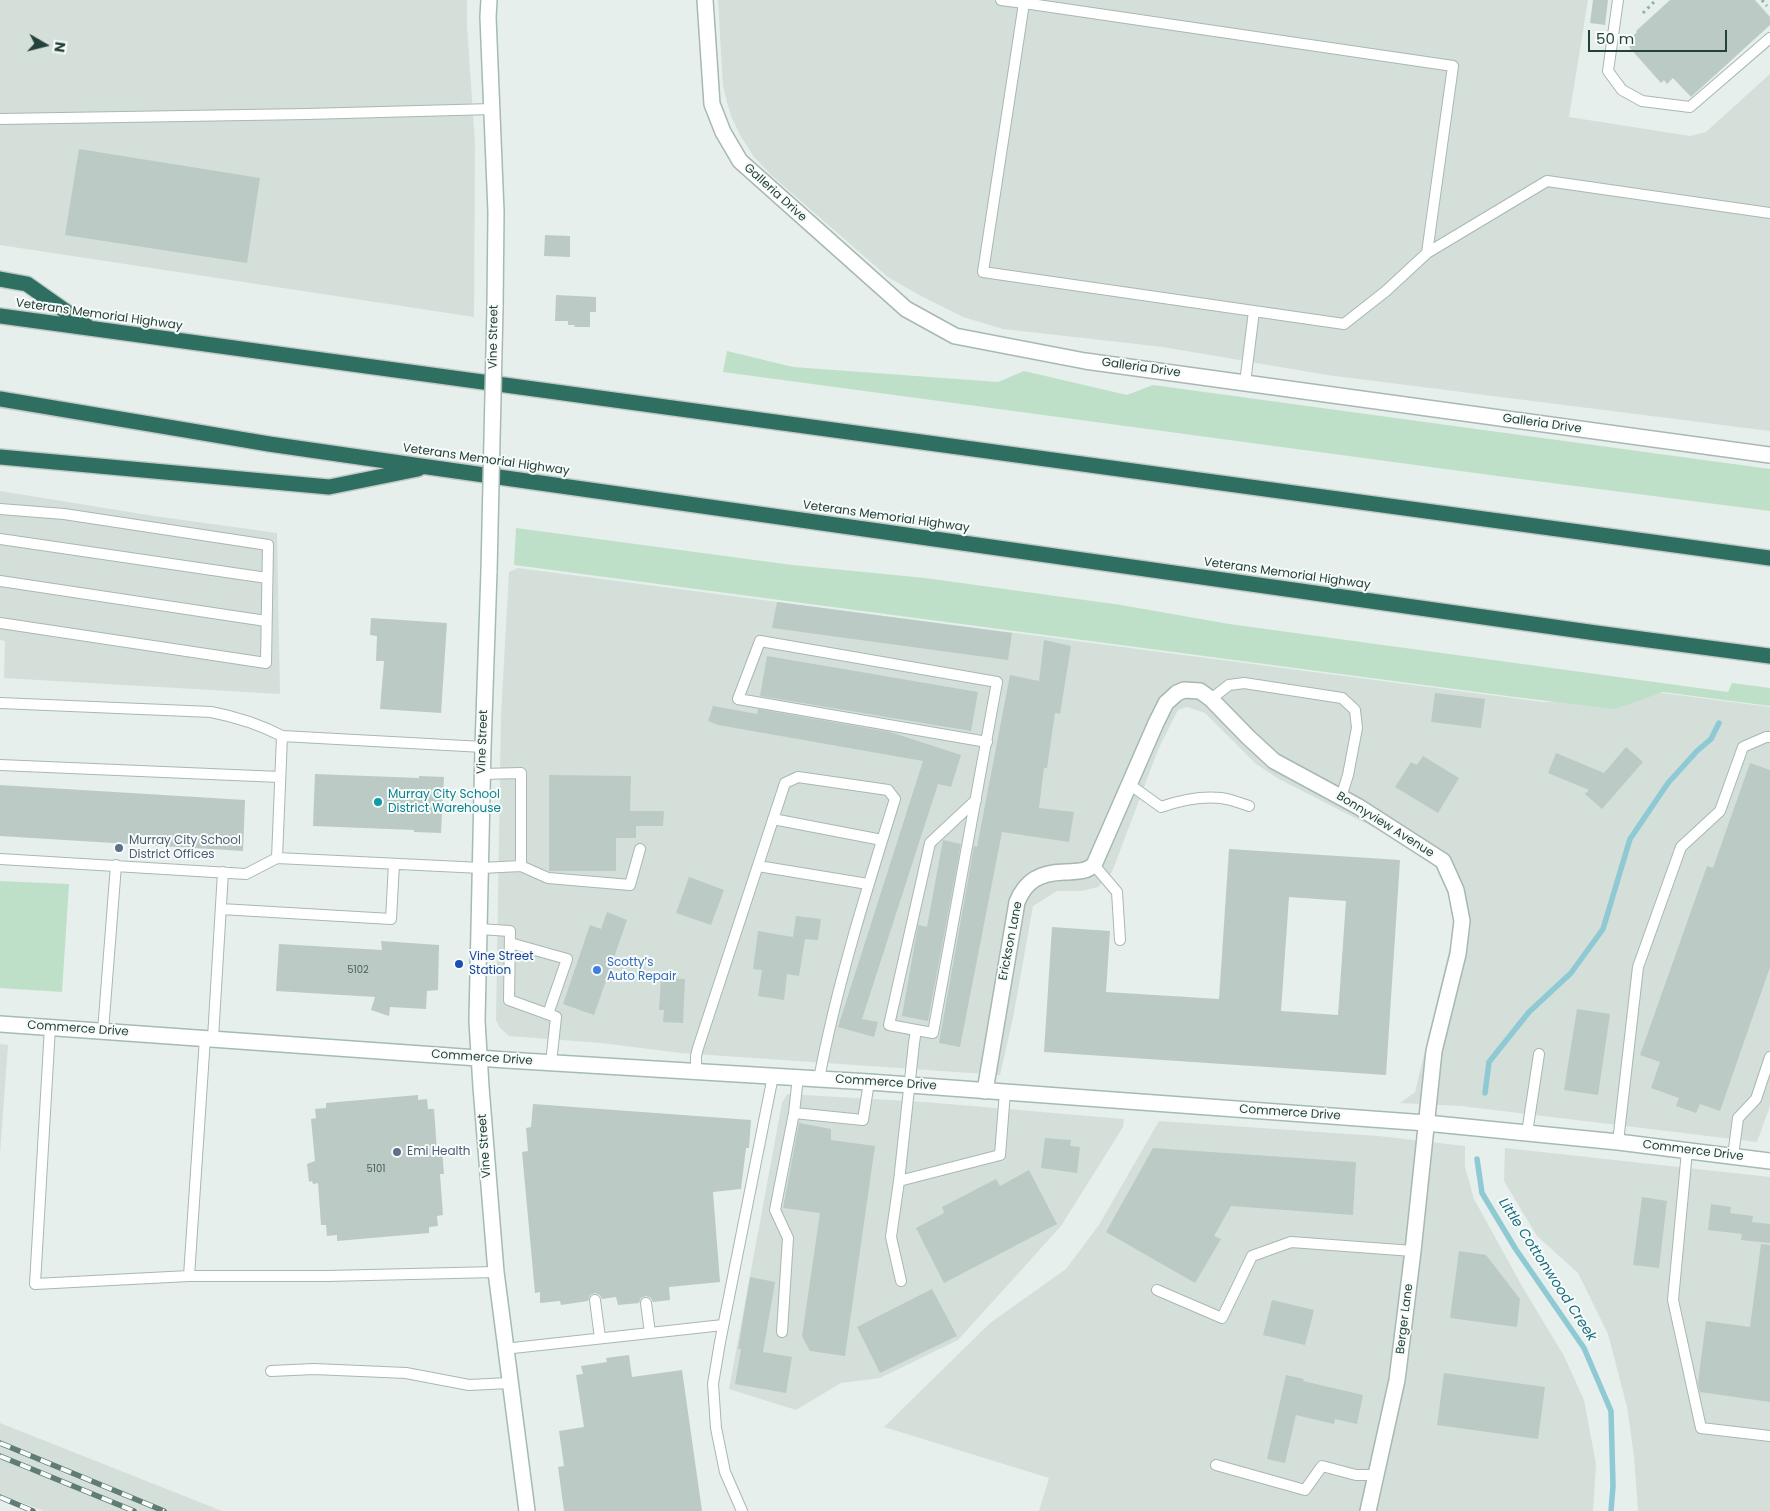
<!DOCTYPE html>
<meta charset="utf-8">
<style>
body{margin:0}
#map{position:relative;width:1770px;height:1511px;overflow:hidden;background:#e6efeb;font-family:Poppins,sans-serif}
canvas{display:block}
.north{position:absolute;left:20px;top:20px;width:50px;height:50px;-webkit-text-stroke:4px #f7fbf9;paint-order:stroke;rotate:98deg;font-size:14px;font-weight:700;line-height:20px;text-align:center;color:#24423a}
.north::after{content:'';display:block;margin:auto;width:18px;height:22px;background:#24423a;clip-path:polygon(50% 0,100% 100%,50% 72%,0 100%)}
.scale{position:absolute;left:1588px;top:30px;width:139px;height:22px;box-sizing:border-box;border:2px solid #24423a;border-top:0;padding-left:6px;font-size:15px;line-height:18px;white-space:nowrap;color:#24423a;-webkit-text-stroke:4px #f7fbf9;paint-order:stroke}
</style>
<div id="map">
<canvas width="1770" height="1511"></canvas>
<div class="north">N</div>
<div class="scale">50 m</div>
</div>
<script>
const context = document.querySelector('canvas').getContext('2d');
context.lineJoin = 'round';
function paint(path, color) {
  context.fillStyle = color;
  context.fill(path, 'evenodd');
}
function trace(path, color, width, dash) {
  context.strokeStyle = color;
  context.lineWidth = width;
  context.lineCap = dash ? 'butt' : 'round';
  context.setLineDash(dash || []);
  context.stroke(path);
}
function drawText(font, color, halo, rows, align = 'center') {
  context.font = font + ' Poppins,sans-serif';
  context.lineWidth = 4;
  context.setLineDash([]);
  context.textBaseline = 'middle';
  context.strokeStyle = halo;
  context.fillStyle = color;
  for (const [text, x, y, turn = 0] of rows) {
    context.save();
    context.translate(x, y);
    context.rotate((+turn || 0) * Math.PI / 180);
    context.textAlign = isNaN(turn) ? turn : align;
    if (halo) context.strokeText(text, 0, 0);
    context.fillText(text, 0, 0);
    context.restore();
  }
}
paint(new Path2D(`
 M 0,0 L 467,0 L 467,25 L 475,145 L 474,317 L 0,245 Z
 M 718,0 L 1588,0 L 1569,117 L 1690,136 L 1706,132 L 1770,74 L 1770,431 L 1327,375 L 1163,347 L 1003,329 L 963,317 L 919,295 L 888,277 L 772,176 L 754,157 L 740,135 L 731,116 L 727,102 L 723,86 Z
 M 0,491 L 154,516 L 277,533 L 280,694 L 4,678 L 5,641 L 0,640 Z
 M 518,568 L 1543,702 L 1591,699 L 1604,700 L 1662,693 L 1770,707 L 1770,1106 L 1757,1142 L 1461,1106 L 1400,1103 L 1415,1092 L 1452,939 L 1454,900 L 1446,874 L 1431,861 L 1402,842 L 1279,779 L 1256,764 L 1205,713 L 1187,707 L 1178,710 L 1158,750 L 1112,872 L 1098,887 L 1081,891 L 1057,891 L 1033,906 L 1013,1018 L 1000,1075 L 681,1053 L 601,1043 L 509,1036 L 500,1028 L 496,1020 L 501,716 L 509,572 Z
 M 0,1044 L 8,1045 L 0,1154 Z
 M 787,1094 L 925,1102 L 1124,1119 L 1123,1127 L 1061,1226 L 958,1340 L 880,1378 L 841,1383 L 796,1410 L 729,1389 L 782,1103 Z
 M 1159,1121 L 1378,1136 L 1465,1146 L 1465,1167 L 1474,1199 L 1523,1288 L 1564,1356 L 1584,1400 L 1596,1464 L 1593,1511 L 1039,1511 L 1049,1478 L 884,1427 L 990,1323 L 1066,1269 L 1099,1225 Z
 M 1505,1148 L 1770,1177 L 1770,1511 L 1638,1511 L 1634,1456 L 1627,1407 L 1608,1334 L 1578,1273 L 1537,1236 L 1504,1181 Z
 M 0,1423 L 222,1511 L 44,1511 L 0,1494 Z`), '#d4dfda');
paint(new Path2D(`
 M 727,351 L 793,367 L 998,382 L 1024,371 L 1127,395 L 1153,385 L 1770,469 L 1770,511 L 1505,477 L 723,372 Z
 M 516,528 L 792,565 L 925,578 L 1121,605 L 1229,624 L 1728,692 L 1732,683 L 1770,688 L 1770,706 L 1663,692 L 1615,709 L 1515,697 L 514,565 Z
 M 0,881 L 69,884 L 62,992 L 0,988 Z`), '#bfe0c8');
trace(new Path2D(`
 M 1485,1093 L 1489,1062 L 1529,1012 L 1571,973 L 1603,929 L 1630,839 L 1668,783 L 1697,751 L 1711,739 L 1719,723
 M 1477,1159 L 1482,1193 L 1515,1248 L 1584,1348 L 1611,1411 L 1613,1486 L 1611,1511`), '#8ec9d4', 5.5);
paint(new Path2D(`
 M 1593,0 L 1608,0 L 1605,25 L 1590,23 Z
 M 1670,0 L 1755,0 L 1770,17 L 1770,25 L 1691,97 L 1673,78 L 1667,84 L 1664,80 L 1661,83 L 1629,47 L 1632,44 L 1629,40 L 1637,32 L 1636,31 Z
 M 79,149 L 260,178 L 247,263 L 65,235 Z
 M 545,235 L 570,236 L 570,257 L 544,256 Z
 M 556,295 L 596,297 L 596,312 L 590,312 L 590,327 L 574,327 L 575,325 L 568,325 L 568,321 L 555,321 Z
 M 777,602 L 1012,633 L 1008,660 L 772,628 Z
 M 371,618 L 447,623 L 441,713 L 380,709 L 384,661 L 376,661 L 377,636 L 370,635 Z
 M 1044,640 L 1071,646 L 1060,714 L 1055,713 L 1047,768 L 1044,768 L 1039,808 L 1074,812 L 1069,842 L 1002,832 L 960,1047 L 939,1043 L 974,846 L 977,847 L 1010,675 L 1039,681 Z
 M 767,656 L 978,692 L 971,731 L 760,696 Z
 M 1435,693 L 1485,699 L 1481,728 L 1431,722 Z
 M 713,706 L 757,714 L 758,709 L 890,732 L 961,755 L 951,787 L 938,784 L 862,1019 L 878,1022 L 874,1037 L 838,1027 L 923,761 L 718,725 L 708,721 Z
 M 1626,747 L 1643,762 L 1602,809 L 1585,794 L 1589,790 L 1548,773 L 1556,753 L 1604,773 Z
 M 1423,756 L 1459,778 L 1438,813 L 1395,787 L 1411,762 L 1417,765 Z
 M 1750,763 L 1770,770 L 1770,967 L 1720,1111 L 1700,1104 L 1696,1113 L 1676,1106 L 1679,1098 L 1651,1088 L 1660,1062 L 1640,1055 L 1707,866 L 1713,868 Z
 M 315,774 L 419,778 L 419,776 L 444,777 L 441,833 L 414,832 L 414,830 L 313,826 Z
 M 549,775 L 631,776 L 630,811 L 664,811 L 663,826 L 636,826 L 636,838 L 616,838 L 616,871 L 549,871 Z
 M 0,785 L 245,800 L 243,851 L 0,836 Z
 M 943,840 L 961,844 L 928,1021 L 902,1016 L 918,925 L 927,927 Z
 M 1229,849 L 1400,860 L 1386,1075 L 1044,1052 L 1052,927 L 1110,931 L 1106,992 L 1219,999 ZM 1289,897 L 1346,901 L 1338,1015 L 1281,1011 Z
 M 689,877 L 724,890 L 711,925 L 676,913 Z
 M 607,912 L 627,920 L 594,1015 L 563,1004 L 590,925 L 601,929 Z
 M 796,916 L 821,919 L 818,940 L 805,939 L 799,976 L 787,974 L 784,1000 L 758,996 L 762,970 L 753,969 L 758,931 L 793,937 Z
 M 381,941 L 439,945 L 438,990 L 427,991 L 426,1009 L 390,1007 L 389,1016 L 371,1010 L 375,997 L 276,991 L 279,944 L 382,950 Z
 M 661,978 L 685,979 L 683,1023 L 663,1022 L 664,1010 L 659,1010 Z
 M 1577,1009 L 1610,1014 L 1598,1095 L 1564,1090 Z
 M 418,1095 L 418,1100 L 427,1099 L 428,1109 L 434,1109 L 437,1151 L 442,1150 L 444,1174 L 440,1174 L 443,1215 L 437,1216 L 438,1226 L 429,1227 L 429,1233 L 337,1241 L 337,1235 L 327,1236 L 326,1225 L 321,1225 L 318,1183 L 313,1184 L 312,1181 L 309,1182 L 307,1164 L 315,1161 L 311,1119 L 316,1118 L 315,1109 L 326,1108 L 326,1103 Z
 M 533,1104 L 751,1120 L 749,1148 L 746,1148 L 741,1189 L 713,1192 L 720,1282 L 669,1287 L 670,1300 L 653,1302 L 651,1298 L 646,1296 L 641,1298 L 639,1303 L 618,1305 L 616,1297 L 602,1299 L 600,1295 L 595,1293 L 590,1295 L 588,1301 L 561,1305 L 560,1301 L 540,1303 L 540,1292 L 535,1293 L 522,1152 L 528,1151 L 526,1128 L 531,1127 Z
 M 799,1123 L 831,1129 L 831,1140 L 875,1146 L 845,1356 L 810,1351 L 802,1336 L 820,1213 L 783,1208 Z
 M 1045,1138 L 1071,1140 L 1070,1146 L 1080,1147 L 1077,1173 L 1041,1168 Z
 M 1153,1148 L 1356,1162 L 1353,1215 L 1231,1206 L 1214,1236 L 1221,1239 L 1195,1283 L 1106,1232 Z
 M 1029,1170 L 1057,1224 L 944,1283 L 916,1228 L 944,1213 L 942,1207 L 996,1179 L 1000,1186 Z
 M 1642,1197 L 1667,1201 L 1659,1268 L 1633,1265 Z
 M 1711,1204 L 1731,1207 L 1730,1213 L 1753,1216 L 1752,1222 L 1770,1224 L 1770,1243 L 1741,1240 L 1742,1234 L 1708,1230 Z
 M 1761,1244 L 1770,1245 L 1770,1402 L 1700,1392 L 1698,1383 L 1706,1321 L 1750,1327 Z
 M 1459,1251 L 1486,1255 L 1520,1299 L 1517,1327 L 1450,1318 Z
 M 750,1277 L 775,1282 L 763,1352 L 792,1357 L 786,1393 L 735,1384 L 741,1349 L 738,1349 Z
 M 932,1289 L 957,1336 L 880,1373 L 857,1327 Z
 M 1272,1300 L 1314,1310 L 1305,1345 L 1263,1335 Z
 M 629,1355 L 632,1377 L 682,1370 L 702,1511 L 564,1511 L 558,1467 L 564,1466 L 559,1431 L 584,1427 L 576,1375 L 583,1374 L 581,1366 L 607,1362 L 606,1358 Z
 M 1444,1373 L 1545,1387 L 1538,1439 L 1437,1425 Z
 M 1286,1375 L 1304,1379 L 1303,1381 L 1363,1395 L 1357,1424 L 1335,1419 L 1334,1424 L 1296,1415 L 1285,1463 L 1267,1459 Z`), '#bbcac4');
const lane = new Path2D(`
 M 1001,0 L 1024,3
 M 1618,0 L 1608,71 L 1622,90 L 1642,101 L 1690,107 L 1770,38
 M 0,119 L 307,114 L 493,109
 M 1427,253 L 1453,66 L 1024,3 L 983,272 L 1344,324 L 1386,291 L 1427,253 L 1547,181 L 1770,213
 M 1245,383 L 1254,311
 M 0,509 L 64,514 L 268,545 L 266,663 L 0,623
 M 0,539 L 267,578
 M 0,581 L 266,621
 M 1211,699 L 1229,685 L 1244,683 L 1342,698 L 1355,710 L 1357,728 L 1348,775 L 1341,797
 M 0,703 L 211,712 C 237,717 259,724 282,736 L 483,747
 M 282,736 L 277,858 L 481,868 L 521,866 L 521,773 L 482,774
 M 0,765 L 280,777
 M 1129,784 L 1161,807 C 1181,800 1201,796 1221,798 C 1230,799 1240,803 1249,806
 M 773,819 L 882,840
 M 0,859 L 246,874 L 277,858
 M 1094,865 L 1117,892 L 1120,940
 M 521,866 L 548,878 L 630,885 L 640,849
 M 758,866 L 868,884
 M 221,909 L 391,919 L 394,864
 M 479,929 L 510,931 L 509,1000 L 556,1017 L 551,1063
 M 510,943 L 567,959 L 548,1014
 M 50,1027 L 35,1284 L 189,1276
 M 916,1030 L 889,1025 L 930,843 L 976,800
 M 103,1031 L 116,865
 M 205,1038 L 189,1276 L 327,1276 L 496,1272
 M 213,1038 L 223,872
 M 696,1072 L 696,1056 L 698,1048 L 785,783 L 798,777 L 888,790 L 895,799 C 866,892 837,984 819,1079
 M 798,1077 L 794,1113 L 863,1120 L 869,1082
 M 1527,1133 L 1539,1054
 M 1618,1142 L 1638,967 L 1681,847 L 1720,811 L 1743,747 L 1766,737 L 1770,737
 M 1687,1151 L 1673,1300 L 1701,1428 L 1770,1436
 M 1733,1156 L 1738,1118 L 1756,1099 L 1770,1057
 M 899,1181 L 1000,1155 L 1005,1092
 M 901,1281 L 891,1237 L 899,1181 L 914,1043 L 916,1030 L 933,1033 C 954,916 976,799 997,682 L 760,641 L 738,699 L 987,742
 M 1157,1290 L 1222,1318 L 1252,1256 L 1291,1242 L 1413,1251
 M 595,1300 L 600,1338
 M 646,1303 L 650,1333
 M 782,1332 L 788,1238 L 775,1210 L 794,1113
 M 504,1349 L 723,1325
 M 271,1371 L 314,1369 L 406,1373 L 469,1385 L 509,1383
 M 1216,1465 L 1305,1490 L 1322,1466 L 1356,1475 L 1376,1475
 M 742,1511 L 725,1472 L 716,1428 L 713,1384 L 720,1342 L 773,1076`);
const street = new Path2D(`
 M 705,0 L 712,104 L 723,132 L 740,161 L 906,309 L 955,336 L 1085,361 L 1770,455
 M 985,1091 L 1017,902 C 1026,880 1040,873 1064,872 C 1075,871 1084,873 1094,865 L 1156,723 L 1166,703 L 1177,693 L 1184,690 L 1200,691 L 1211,699 L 1248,737 L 1274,761 L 1359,807 L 1443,861 L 1456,890 L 1462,921 L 1458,954 L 1434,1051 L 1413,1251 L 1397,1380 L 1368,1511`);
const secondary = new Path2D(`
 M 489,0 L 488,17 L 496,212 L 495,307
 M 489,571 L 483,747 L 477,1021 L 481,1087 L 496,1272 L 527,1511
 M 0,1024 L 506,1060 L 869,1082 L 1426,1123 L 1618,1142 L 1770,1161`);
const highway = new Path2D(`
 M 0,279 L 27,284 L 88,327
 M 0,316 L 1770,558
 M 0,399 L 269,444 L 428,467 L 1596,633 L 1770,656
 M 0,457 L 329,487 L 418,469`);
trace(lane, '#a8b8b2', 12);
trace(street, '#a8b8b2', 18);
trace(secondary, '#a4bbb3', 18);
trace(highway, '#c2cac8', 18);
trace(new Path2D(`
 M 1762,0 L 1767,6
 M 1643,13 L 1656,0`), '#86b3a5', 3, [2.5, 4]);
trace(lane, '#fff', 10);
trace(street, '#fff', 15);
trace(secondary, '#fff', 15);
trace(highway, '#2f6f62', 15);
const rail = new Path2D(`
 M 0,1443 L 164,1511
 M 0,1456 L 134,1511
 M 0,1497 L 33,1511`);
trace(rail, '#5f7d75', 5.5);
trace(rail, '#f7fbf9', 4, [11]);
const secondaryBridge = new Path2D(`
 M 489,571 L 495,307`);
trace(secondaryBridge, '#a4bbb3', 18, []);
trace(secondaryBridge, '#fff', 15);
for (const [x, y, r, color] of [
 [378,802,5,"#0f9aa8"],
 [119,848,5,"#5c6f8a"],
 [459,964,5,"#1a4fb4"],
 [597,970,5,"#3f7fe0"],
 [397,1152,5,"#5c6f8a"]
]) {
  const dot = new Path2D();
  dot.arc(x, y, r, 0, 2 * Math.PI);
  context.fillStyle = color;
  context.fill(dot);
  trace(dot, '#f7fbf9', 2);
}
drawText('10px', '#4a645c', null, [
 ["5102",358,970],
 ["5101",376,1169]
]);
drawText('12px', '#24423a', '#f7fbf9', [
 ["Galleria Drive",775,193,42],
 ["Veterans Memorial Highway",99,315,8],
 ["Vine Street",494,337,-89],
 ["Galleria Drive",1141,368,8],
 ["Galleria Drive",1542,424,8],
 ["Veterans Memorial Highway",486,460,8],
 ["Veterans Memorial Highway",886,517,8],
 ["Veterans Memorial Highway",1287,574,8],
 ["Vine Street",483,742,-88],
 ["Bonnyview Avenue",1385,825,32],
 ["Erickson Lane",1011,941,-79],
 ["Commerce Drive",78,1029,4],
 ["Commerce Drive",482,1058,4],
 ["Commerce Drive",886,1083,4],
 ["Commerce Drive",1290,1113,4],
 ["Vine Street",485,1146,-94],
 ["Commerce Drive",1693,1151,7],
 ["Berger Lane",1405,1319,-83]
]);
drawText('12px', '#0d838f', '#f7fbf9', [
 ["Murray City School",388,795],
 ["District Warehouse",388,809]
], 'left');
drawText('12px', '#4e5e75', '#f7fbf9', [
 ["Murray City School",129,841],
 ["District Offices",129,855],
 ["Emi Health",407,1152]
], 'left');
drawText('12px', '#164399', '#f7fbf9', [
 ["Vine Street",469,957],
 ["Station",469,971]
], 'left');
drawText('12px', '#366cbe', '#f7fbf9', [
 ["Scotty’s",607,963],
 ["Auto Repair",607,977]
], 'left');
drawText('italic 14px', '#1c6f80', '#f7fbf9', [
 ["Little Cottonwood Creek",1547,1270,57]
]);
</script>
